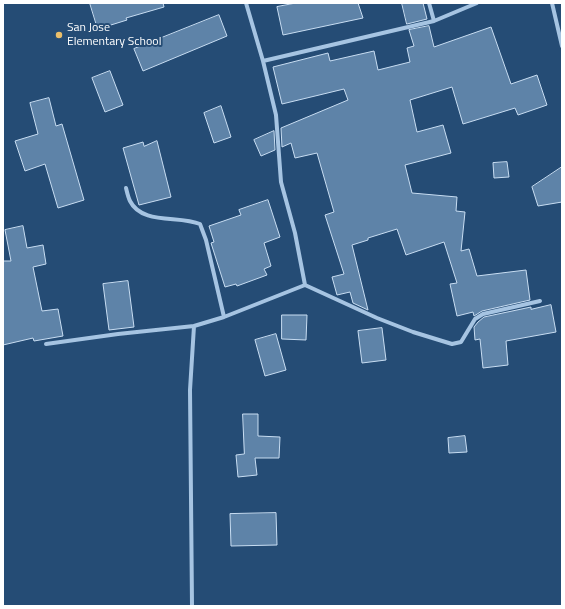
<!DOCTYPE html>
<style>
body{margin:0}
#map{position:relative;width:565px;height:609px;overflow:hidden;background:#254c75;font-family:"Titillium Web",sans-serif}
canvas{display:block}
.frame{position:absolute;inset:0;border:4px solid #fff;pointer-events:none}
</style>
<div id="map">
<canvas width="565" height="609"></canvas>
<div class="frame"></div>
</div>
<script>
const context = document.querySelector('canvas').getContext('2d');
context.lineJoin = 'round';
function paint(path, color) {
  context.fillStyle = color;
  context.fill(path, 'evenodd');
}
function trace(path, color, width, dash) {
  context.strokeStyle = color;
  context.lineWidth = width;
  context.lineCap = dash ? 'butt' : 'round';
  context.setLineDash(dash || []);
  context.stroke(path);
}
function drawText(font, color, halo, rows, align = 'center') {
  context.font = font + ' "Titillium Web",sans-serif';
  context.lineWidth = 4;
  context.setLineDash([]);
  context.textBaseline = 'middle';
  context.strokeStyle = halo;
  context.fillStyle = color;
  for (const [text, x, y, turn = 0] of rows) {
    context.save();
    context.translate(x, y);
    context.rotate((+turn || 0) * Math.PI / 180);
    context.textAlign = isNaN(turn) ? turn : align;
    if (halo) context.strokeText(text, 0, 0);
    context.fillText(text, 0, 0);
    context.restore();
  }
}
const building = new Path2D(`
 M 90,3 L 163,3 L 164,7 L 126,18 L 127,20 L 98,29 Z
 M 296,3 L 358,3 L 363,18 L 283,35 L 277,7 Z
 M 402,3 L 423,3 L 427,19 L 407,24 Z
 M 219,15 L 227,36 L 143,71 L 134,49 Z
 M 429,26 L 434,47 L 491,27 L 511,84 L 537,75 L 547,105 L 518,115 L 515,108 L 463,124 L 452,87 L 410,100 L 417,132 L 443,125 L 451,153 L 405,165 L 412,193 L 457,197 L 456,211 L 465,212 L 461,251 L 469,249 L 477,276 L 526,270 L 530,300 L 482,311 L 474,316 L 473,312 L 457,316 L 450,284 L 457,283 L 444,242 L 406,255 L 397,229 L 368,238 L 368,240 L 352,245 L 368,310 L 353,303 L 350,292 L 337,295 L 332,277 L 344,274 L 325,215 L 334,212 L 317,153 L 295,158 L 291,143 L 282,147 L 281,128 L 348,100 L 344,89 L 282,104 L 273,67 L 328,53 L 330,61 L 374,51 L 378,70 L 410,62 L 407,48 L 414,46 L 409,30 Z
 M 110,71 L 123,105 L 105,112 L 92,78 Z
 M 49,98 L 56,126 L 62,124 L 84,200 L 58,208 L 45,164 L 25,171 L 15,141 L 38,134 L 30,103 Z
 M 221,106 L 231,137 L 214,143 L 204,113 Z
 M 274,131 L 275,150 L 261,156 L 254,140 Z
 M 157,141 L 171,197 L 139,205 L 123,148 L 143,142 L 144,146 Z
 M 507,162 L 509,177 L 494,178 L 493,163 Z
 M 562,167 L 562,202 L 538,206 L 532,187 Z
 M 268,200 L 280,237 L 264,243 L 271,266 L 264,269 L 267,275 L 237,286 L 236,284 L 225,287 L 211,243 L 214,242 L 209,226 L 241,215 L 239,210 Z
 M 23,226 L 27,248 L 43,245 L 46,264 L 33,267 L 42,311 L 58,309 L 63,336 L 34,341 L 33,338 L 3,345 L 3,261 L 11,261 L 5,230 Z
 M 128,281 L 134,327 L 109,330 L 103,284 Z
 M 551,305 L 556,332 L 506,341 L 508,365 L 483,368 L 480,339 L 475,340 L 474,327 L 478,322 L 484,317 L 531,307 L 531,309 Z
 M 282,315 L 307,315 L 306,340 L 282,339 Z
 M 382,328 L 386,360 L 362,363 L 358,331 Z
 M 276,334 L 286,370 L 265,376 L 255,340 Z
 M 243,414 L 258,414 L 258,436 L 280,437 L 279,458 L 255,458 L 257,475 L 238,477 L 236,455 L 244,454 Z
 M 465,436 L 467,452 L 449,453 L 448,438 Z
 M 276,513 L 277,545 L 231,546 L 230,514 Z`);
paint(building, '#5e83a8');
trace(building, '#c8ddf2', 1);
trace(new Path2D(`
 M 429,3 L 434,21
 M 552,3 L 562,46
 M 263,61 L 434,21 L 477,3
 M 126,188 C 127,192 128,197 130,201 C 142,225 179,215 200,224 L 206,240 L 224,317
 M 305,285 L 377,318 L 413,332 L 452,344 L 461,342 L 475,319 L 483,314 L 540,301
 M 46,344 L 118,334 L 194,326
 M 192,606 L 190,390 L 194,326 L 224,317 L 305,285 L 295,233 L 281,182 L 276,115 L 263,61 L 246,3`), '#a6c4e2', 4);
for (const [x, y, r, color] of [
 [59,35,4,"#ebbf6b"]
]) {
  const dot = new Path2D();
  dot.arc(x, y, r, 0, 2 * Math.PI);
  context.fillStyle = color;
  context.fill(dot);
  trace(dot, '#254c75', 1.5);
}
drawText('12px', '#fff', '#254c75', [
 ["San Jose",67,28],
 ["Elementary School",67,42]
], 'left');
</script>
